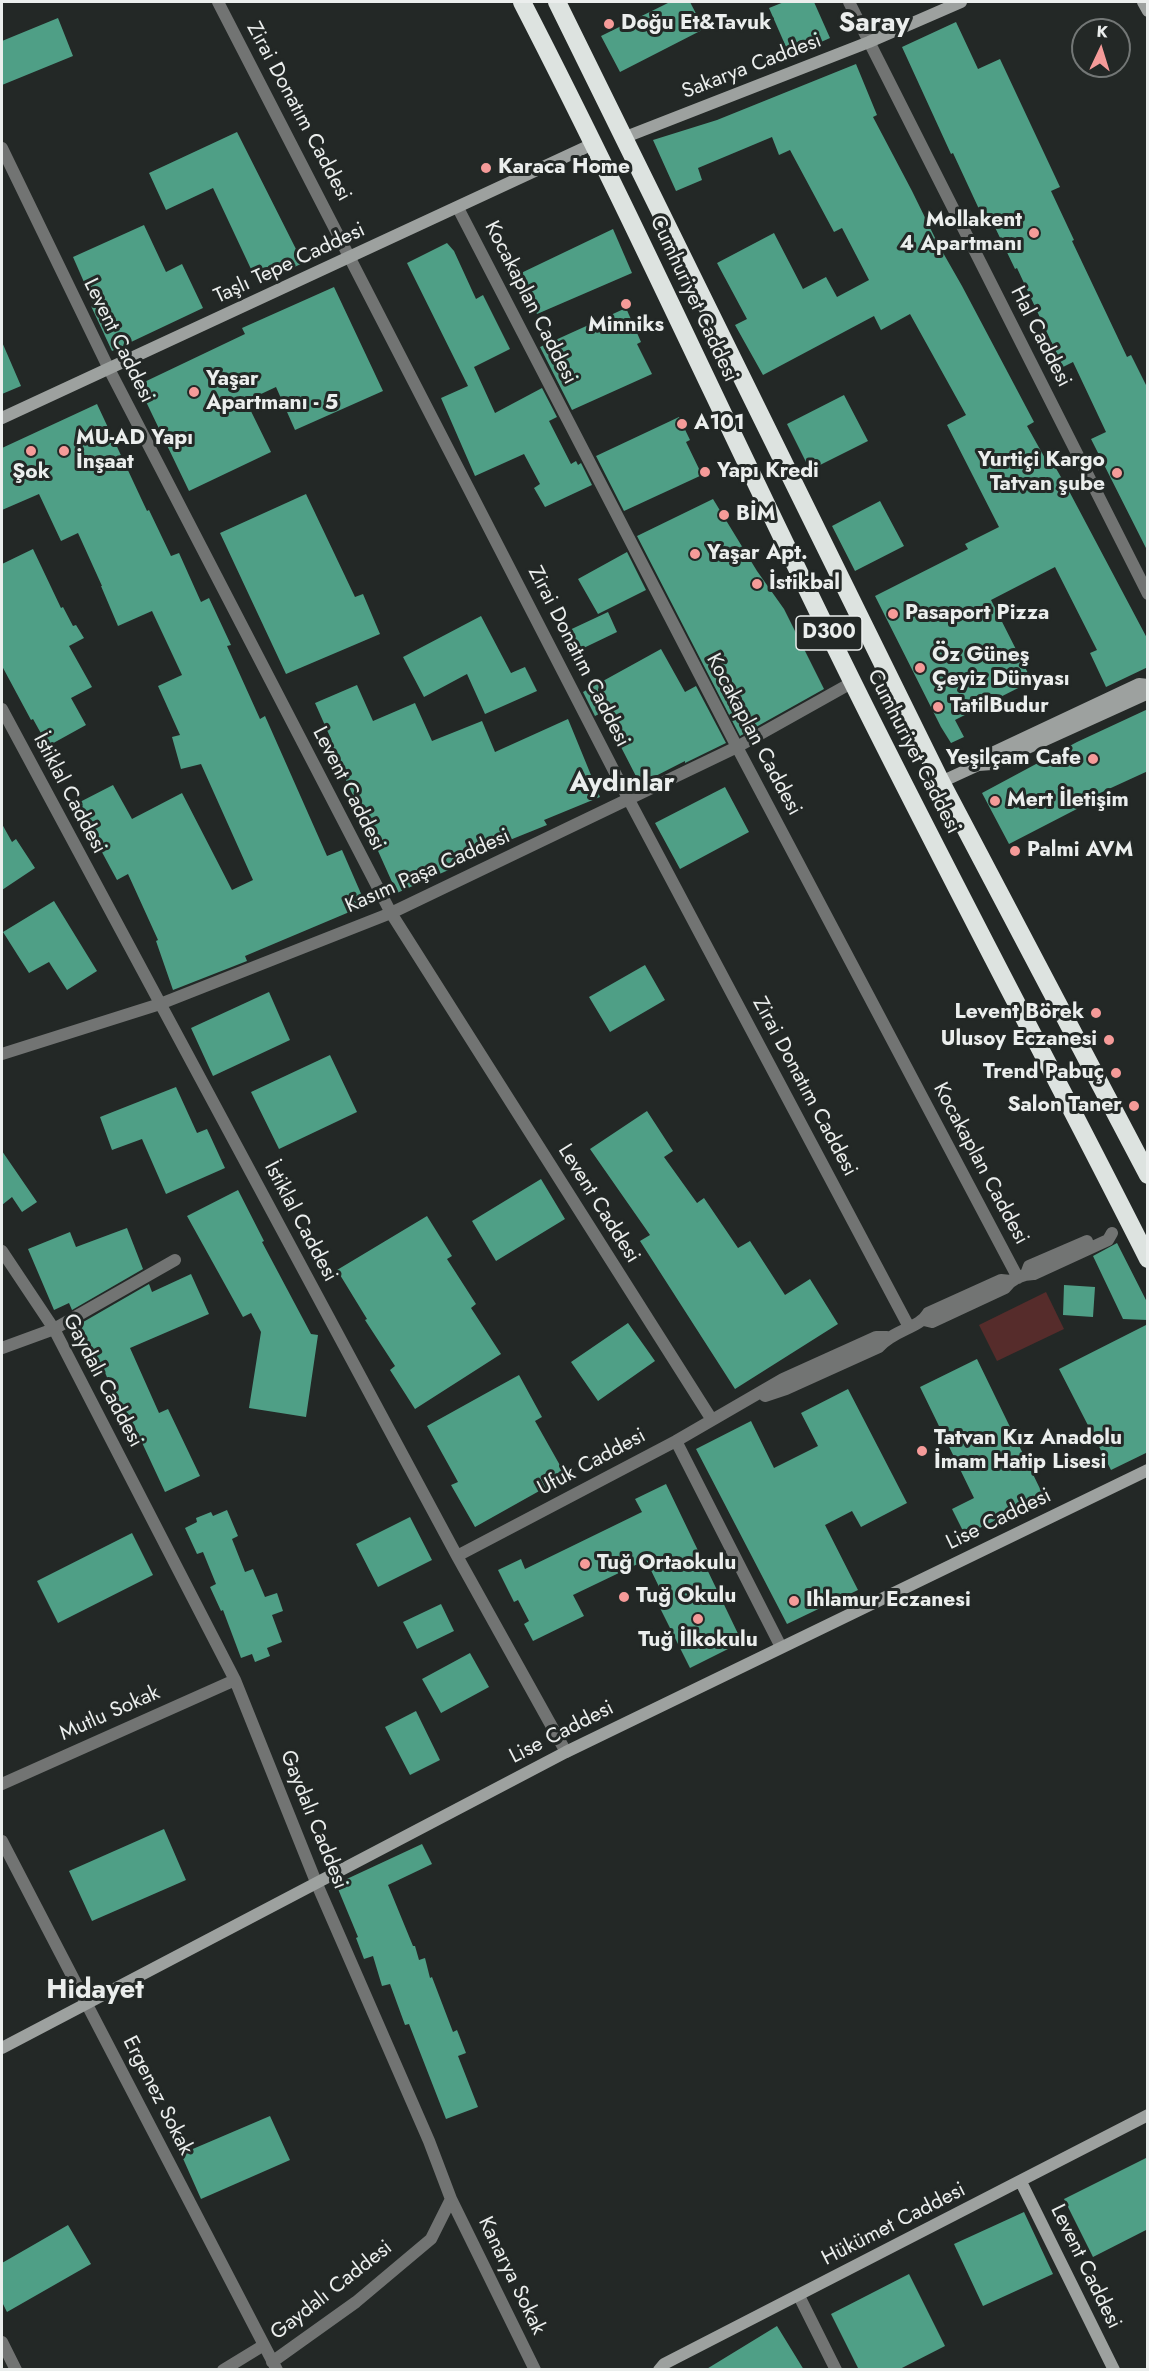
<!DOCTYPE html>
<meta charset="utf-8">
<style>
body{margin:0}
#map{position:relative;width:1149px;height:2371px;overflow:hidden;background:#232826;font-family:Jost,sans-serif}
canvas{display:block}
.frame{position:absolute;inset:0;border:3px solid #ebeeed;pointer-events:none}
.north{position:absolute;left:1071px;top:18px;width:60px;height:60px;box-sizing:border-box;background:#232826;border:2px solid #737776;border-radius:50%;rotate:4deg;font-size:16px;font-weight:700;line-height:24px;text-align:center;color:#ebeeed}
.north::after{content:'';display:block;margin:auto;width:21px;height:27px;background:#f59b99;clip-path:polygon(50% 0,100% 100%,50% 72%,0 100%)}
</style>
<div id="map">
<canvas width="1149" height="2371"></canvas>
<div class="frame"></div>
<div class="north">K</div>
</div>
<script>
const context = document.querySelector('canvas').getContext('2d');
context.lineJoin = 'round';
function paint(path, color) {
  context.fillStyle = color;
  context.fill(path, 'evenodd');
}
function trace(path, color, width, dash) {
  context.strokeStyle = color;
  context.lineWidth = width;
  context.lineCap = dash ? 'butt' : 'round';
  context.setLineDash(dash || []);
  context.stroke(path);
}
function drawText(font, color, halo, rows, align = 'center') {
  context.font = font + ' Jost,sans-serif';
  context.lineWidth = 6;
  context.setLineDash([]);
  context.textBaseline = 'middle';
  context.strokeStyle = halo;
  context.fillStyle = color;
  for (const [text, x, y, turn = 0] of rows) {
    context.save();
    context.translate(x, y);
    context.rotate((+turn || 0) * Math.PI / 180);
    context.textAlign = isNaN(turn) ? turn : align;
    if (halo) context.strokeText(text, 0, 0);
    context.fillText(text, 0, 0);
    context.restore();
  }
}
paint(new Path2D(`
 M 1046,1292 L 1064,1329 L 997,1361 L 979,1325 Z`), '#562c2b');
paint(new Path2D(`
 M 670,2 L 690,2 L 704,29 L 620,72 L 601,36 Z
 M 784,2 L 814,2 L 830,38 L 790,56 L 769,8 Z
 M 58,18 L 73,56 L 2,85 L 2,41 Z
 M 956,22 L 978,69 L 1000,59 L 1060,187 L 1051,191 L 1074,240 L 1072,241 L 1127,357 L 1131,355 L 1148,389 L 1148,552 L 1091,439 L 1106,432 L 1073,362 L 1063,367 L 1017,268 L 1015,269 L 991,219 L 985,222 L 953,153 L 951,154 L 902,47 Z
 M 856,64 L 877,115 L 873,117 L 912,191 L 938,244 L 962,286 L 1034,422 L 1027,426 L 1046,460 L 1050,458 L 1069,491 L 1148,640 L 1148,667 L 1106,687 L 1090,653 L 1097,650 L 1055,567 L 991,600 L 1032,681 L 955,720 L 964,737 L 951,743 L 941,727 L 875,596 L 968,549 L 965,544 L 999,527 L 947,425 L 966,415 L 910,314 L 881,330 L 874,316 L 763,375 L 735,325 L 747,319 L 717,263 L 774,233 L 803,289 L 826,277 L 837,297 L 869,280 L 842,228 L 834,232 L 790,150 L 779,155 L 772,137 L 698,168 L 702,180 L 676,191 L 653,140 L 717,120 Z
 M 237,132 L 303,263 L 258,284 L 213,188 L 166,210 L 149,173 Z
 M 144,225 L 166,272 L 182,264 L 203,308 L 112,351 L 91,306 L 94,305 L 73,257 Z
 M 613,229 L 632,273 L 537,314 L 519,274 Z
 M 447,243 L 454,251 L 476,299 L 483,295 L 510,349 L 474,367 L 495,413 L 542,388 L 557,417 L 549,421 L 571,464 L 576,461 L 578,465 L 581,463 L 592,485 L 545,507 L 534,488 L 540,484 L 524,454 L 475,476 L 441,398 L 468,386 L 407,263 Z
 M 334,287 L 383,391 L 295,430 L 276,387 L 246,401 L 271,452 L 189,491 L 138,385 L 245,334 L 242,328 Z
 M 626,308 L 641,342 L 637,344 L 652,374 L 572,410 L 540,347 Z
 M 2,342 L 21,386 L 2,394 Z
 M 844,395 L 868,441 L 810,470 L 787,424 Z
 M 97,404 L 147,511 L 149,510 L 171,556 L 179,553 L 201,602 L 209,598 L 231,645 L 227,646 L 260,719 L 265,716 L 327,856 L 342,850 L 366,905 L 245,956 L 247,961 L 173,990 L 156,941 L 158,940 L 128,874 L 117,880 L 76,804 L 113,785 L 132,819 L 182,793 L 232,890 L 253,880 L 201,764 L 181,769 L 172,737 L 180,735 L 158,686 L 182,675 L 152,611 L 118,626 L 101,586 L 102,586 L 78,533 L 61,541 L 39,494 L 2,510 L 2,448 Z
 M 679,417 L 690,440 L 686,442 L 702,475 L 624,511 L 596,456 Z
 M 306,494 L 355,597 L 363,594 L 380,634 L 286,674 L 220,533 Z
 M 713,499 L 757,571 L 784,609 L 824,689 L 740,736 L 637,536 Z
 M 880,501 L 904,546 L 855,571 L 832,526 Z
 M 33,549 L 61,608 L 63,607 L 73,626 L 76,625 L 84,638 L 69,646 L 92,687 L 71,698 L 86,725 L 48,746 L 33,719 L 31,720 L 2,666 L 2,564 Z
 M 627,552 L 646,590 L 598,614 L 578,579 Z
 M 608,612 L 617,632 L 569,655 L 561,634 Z
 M 481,616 L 511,673 L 525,667 L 537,691 L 485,714 L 467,674 L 424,697 L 403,657 Z
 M 661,649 L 685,692 L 696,686 L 726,743 L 685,763 L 685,761 L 640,784 L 603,712 L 595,716 L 583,692 Z
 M 357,685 L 373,721 L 415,703 L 432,741 L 482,721 L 495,752 L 568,719 L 600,797 L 544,820 L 547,825 L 490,848 L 491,851 L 397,893 L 328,740 L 331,739 L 315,703 Z
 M 1148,709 L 1148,771 L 1100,793 L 1102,796 L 1009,844 L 982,793 L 1077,742 Z
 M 725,787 L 749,832 L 680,869 L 655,823 Z
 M 2,824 L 12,842 L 16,839 L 35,868 L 2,890 Z
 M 54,901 L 97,971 L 67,990 L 49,962 L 29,973 L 3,932 Z
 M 645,965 L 665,1000 L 610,1032 L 589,997 Z
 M 269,992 L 290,1040 L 213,1076 L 191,1028 Z
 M 330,1055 L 357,1112 L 279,1149 L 251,1092 Z
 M 176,1087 L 197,1133 L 207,1129 L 225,1168 L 166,1194 L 142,1139 L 112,1150 L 100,1117 Z
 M 647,1111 L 673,1151 L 664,1157 L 697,1203 L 704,1198 L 738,1248 L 750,1241 L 785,1295 L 810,1279 L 838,1324 L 735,1389 L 640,1241 L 650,1235 L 590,1149 Z
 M 2,1151 L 37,1202 L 22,1212 L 12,1197 L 2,1205 Z
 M 541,1179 L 565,1219 L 496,1261 L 472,1221 Z
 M 238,1190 L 264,1241 L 262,1242 L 311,1334 L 318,1335 L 306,1417 L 249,1408 L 261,1332 L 251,1313 L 243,1317 L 187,1216 Z
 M 427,1216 L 452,1256 L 447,1259 L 476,1304 L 471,1308 L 501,1354 L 415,1409 L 390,1370 L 395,1366 L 365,1320 L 367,1319 L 337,1270 Z
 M 127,1228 L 143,1269 L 72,1310 L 69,1303 L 54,1310 L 28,1249 L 70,1232 L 76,1247 Z
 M 1117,1243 L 1148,1304 L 1148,1320 L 1123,1319 L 1093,1256 Z
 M 191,1274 L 209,1314 L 130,1348 L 159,1413 L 168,1409 L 200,1476 L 165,1492 L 131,1419 L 126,1421 L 103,1368 L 98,1370 L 78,1325 L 149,1284 L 152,1292 Z
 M 1064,1285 L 1095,1287 L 1093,1317 L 1063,1315 Z
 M 628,1323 L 655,1361 L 598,1401 L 571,1362 Z
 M 1148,1324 L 1148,1452 L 1111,1470 L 1059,1369 Z
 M 977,1359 L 1044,1497 L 965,1535 L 952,1509 L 974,1498 L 920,1387 Z
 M 519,1375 L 542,1417 L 535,1421 L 566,1476 L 475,1527 L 451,1485 L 458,1482 L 427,1426 Z
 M 848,1389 L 907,1503 L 861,1527 L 852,1511 L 825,1525 L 858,1590 L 787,1624 L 696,1449 L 751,1421 L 774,1468 L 818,1446 L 801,1413 Z
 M 666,1484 L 742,1642 L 690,1668 L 654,1596 L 662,1593 L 646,1560 L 573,1595 L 584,1616 L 533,1641 L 524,1624 L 529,1621 L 518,1600 L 514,1602 L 498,1570 L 521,1559 L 525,1569 L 642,1512 L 635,1499 Z
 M 227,1510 L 238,1536 L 232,1539 L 245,1572 L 253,1569 L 265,1597 L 277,1593 L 283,1611 L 272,1615 L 282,1642 L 267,1648 L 270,1656 L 255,1662 L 252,1654 L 241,1658 L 223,1610 L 221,1611 L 210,1587 L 216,1584 L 203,1552 L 197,1554 L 185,1528 L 197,1522 L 196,1518 L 211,1512 L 213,1516 Z
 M 410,1517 L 432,1560 L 378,1587 L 356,1544 Z
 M 132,1533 L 153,1575 L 58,1623 L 37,1581 Z
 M 441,1604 L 454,1631 L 417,1649 L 403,1622 Z
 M 470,1653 L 489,1687 L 441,1713 L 422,1679 Z
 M 416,1711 L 440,1760 L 410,1775 L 385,1727 Z
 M 164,1829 L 186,1880 L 92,1921 L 69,1871 Z
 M 422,1844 L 432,1864 L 388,1885 L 413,1946 L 415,1946 L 419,1960 L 425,1958 L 430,1978 L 432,1977 L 453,2032 L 457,2030 L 466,2053 L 458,2056 L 478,2107 L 446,2119 L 409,2024 L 405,2025 L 390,1984 L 382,1986 L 373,1956 L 364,1959 L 356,1938 L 358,1937 L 336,1884 Z
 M 270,2116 L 290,2160 L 201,2199 L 181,2154 Z
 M 1148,2157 L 1148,2229 L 1093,2257 L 1064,2199 Z
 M 1024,2212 L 1053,2274 L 983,2306 L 954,2244 Z
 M 68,2225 L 91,2264 L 7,2312 L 2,2302 L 2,2263 Z
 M 909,2274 L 945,2346 L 898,2370 L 859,2370 L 831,2314 Z
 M 777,2326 L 804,2370 L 705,2370 Z`), '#4f9f86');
trace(new Path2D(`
 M 218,2 L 629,800 L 909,1327
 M 849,2 L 1148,594
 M 2,148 L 109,369 L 391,913 L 712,1420
 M 458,208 L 737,747 L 1018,1278
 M 2,709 L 457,1556 L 566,1752
 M 2,1054 L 160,1004 L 391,913 L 737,747 L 853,682
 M 2,1251 L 54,1329 L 235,1680 L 316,1882 L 429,2141 L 451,2199 L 431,2239 L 356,2302 L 272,2362
 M 1026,1274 L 1029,1266 L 1087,1241
 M 924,1320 L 932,1322 L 1005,1288 C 1012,1279 1022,1274 1034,1274 L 1108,1240 L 1112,1233
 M 2,1348 L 54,1329 L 175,1260
 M 765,1396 L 786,1389 L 879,1347 C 893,1330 920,1328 928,1313 L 1001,1280 L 1011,1281
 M 676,1441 L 781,1647
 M 457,1556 L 676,1441 L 783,1379 L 876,1337 L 887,1337
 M 2,1784 L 235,1680
 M 2,1841 L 277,2370
 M 451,2199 L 535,2370
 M 799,2296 L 836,2370
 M 2,2342 L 16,2370
 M 223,2370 L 264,2345`), '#727473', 12);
trace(new Path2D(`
 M 1143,2 L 1148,11
 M 623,138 L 869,42 L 961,2
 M 2,418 L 595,143
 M 978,765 L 992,764 L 1144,695 L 1148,690
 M 941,782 L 978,765 L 988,755 L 1139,684 L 1148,685
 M 2,2048 L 566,1752 L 1148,1470
 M 1021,2182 L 1114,2370
 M 659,2370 L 664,2364 L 1148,2115`), '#9da19f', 12);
trace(new Path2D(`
 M 522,2 C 637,225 740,455 852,681 C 948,875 1050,1065 1148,1259
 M 557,2 L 941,782 L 1148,1175`), '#dde3e0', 18);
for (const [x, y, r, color] of [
 [609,24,6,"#f59b99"],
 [486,168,6,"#f59b99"],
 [1034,233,6,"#f59b99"],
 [626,304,6,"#f59b99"],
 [194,392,6,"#f59b99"],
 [682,424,6,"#f59b99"],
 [31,451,6,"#f59b99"],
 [64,451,6,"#f59b99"],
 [705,472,6,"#f59b99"],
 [1117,473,6,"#f59b99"],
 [724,515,6,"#f59b99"],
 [695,554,6,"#f59b99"],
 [757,584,6,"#f59b99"],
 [893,614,6,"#f59b99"],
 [920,668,6,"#f59b99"],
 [938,707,6,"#f59b99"],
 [1093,759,6,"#f59b99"],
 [995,801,6,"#f59b99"],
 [1015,851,6,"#f59b99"],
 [1096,1013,6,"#f59b99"],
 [1109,1040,6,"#f59b99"],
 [1116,1073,6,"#f59b99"],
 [1134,1106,6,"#f59b99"],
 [922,1451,6,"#f59b99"],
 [585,1564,6,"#f59b99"],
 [624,1597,6,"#f59b99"],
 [794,1601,6,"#f59b99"],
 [698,1619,6,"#f59b99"]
]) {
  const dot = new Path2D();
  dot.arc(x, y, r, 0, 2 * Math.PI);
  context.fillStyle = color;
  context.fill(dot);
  trace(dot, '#232826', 2);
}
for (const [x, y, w] of [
 [829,633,66]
]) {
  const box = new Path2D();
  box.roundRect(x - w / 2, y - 17, w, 34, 4.5);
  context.fillStyle = '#232826';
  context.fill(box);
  trace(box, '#ebeeed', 1.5);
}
drawText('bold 20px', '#ebeeed', null, [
 ["D300",829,633]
]);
drawText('bold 21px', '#ebeeed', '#232826', [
 ["Doğu Et&Tavuk",621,24],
 ["Karaca Home",498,168],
 ["Mollakent",1022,221,"right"],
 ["4 Apartmanı",1022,245,"right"],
 ["Minniks",626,326,"center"],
 ["Yaşar",206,380],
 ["Apartmanı - 5",206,404],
 ["A101",694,424],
 ["MU-AD Yapı",76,439],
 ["İnşaat",76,463],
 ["Yurtiçi Kargo",1105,461,"right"],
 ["Tatvan şube",1105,485,"right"],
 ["Yapı Kredi",717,472],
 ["Şok",31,473,"center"],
 ["BİM",736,515],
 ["Yaşar Apt.",707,554],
 ["İstikbal",769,584],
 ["Pasaport Pizza",905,614],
 ["Öz Güneş",932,656],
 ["Çeyiz Dünyası",932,680],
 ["TatilBudur",950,707],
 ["Yeşilçam Cafe",1081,759,"right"],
 ["Mert İletişim",1007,801],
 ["Palmi AVM",1027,851],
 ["Levent Börek",1084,1013,"right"],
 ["Ulusoy Eczanesi",1097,1040,"right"],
 ["Trend Pabuç",1104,1073,"right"],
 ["Salon Taner",1122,1106,"right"],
 ["Tatvan Kız Anadolu",934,1439],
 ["İmam Hatip Lisesi",934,1463],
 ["Tuğ Ortaokulu",597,1564],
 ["Tuğ Okulu",636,1597],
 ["Ihlamur Eczanesi",806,1601],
 ["Tuğ İlkokulu",698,1641,"center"]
], 'left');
drawText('21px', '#ebeeed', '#232826', [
 ["Sakarya Caddesi",752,67,-21],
 ["Zirai Donatım Caddesi",298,112,62],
 ["Taşlı Tepe Caddesi",290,264,-25],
 ["Cumhuriyet Caddesi",693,299,65],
 ["Kocakaplan Caddesi",530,303,63],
 ["Hal Caddesi",1040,337,63],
 ["Levent Caddesi",118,341,64],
 ["Zirai Donatım Caddesi",578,657,63],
 ["Kocakaplan Caddesi",753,735,62],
 ["Cumhuriyet Caddesi",913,752,63],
 ["Levent Caddesi",348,789,63],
 ["İstiklal Caddesi",69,794,62],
 ["Kasım Paşa Caddesi",428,872,-24],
 ["Zirai Donatım Caddesi",804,1087,62],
 ["Kocakaplan Caddesi",980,1164,62],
 ["Levent Caddesi",598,1204,58],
 ["İstiklal Caddesi",300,1222,62],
 ["Gaydalı Caddesi",102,1381,62],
 ["Ufuk Caddesi",592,1463,-28],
 ["Lise Caddesi",999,1520,-26],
 ["Mutlu Sokak",110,1714,-24],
 ["Lise Caddesi",562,1733,-27],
 ["Gaydalı Caddesi",313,1820,68],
 ["Ergenez Sokak",157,2096,63],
 ["Hükümet Caddesi",894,2225,-27],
 ["Levent Caddesi",1085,2267,64],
 ["Kanarya Sokak",511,2276,64],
 ["Gaydalı Caddesi",332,2291,-38]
]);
drawText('bold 27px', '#ebeeed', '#232826', [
 ["Saray",874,24],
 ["Aydınlar",622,784],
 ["Hidayet",95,1991]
]);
</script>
